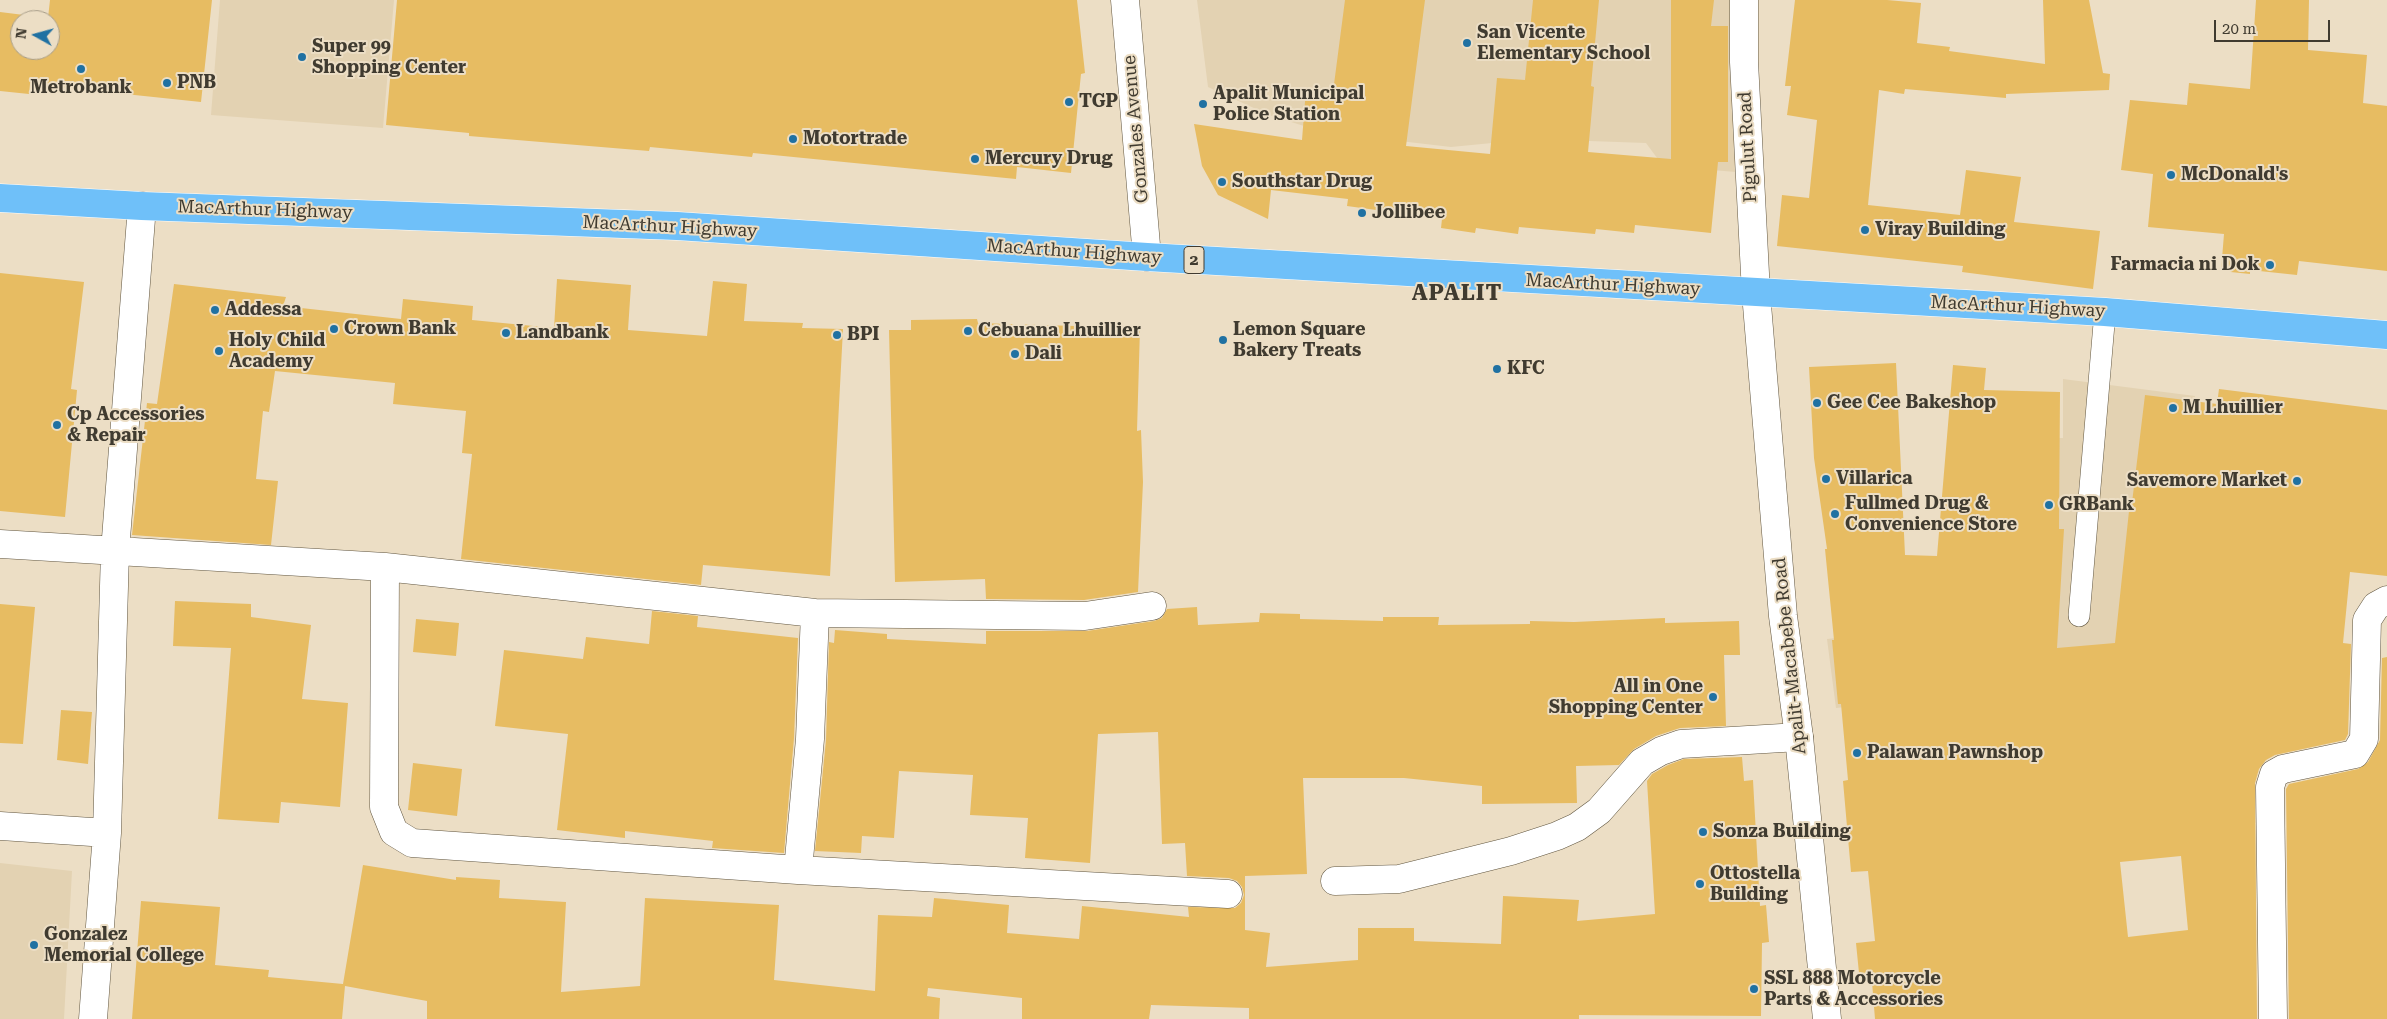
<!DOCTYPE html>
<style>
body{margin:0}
#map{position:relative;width:2387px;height:1019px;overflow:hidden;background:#ecdec5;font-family:"Roboto Serif",serif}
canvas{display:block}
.north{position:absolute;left:10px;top:10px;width:50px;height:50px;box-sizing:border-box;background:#ecdec5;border:1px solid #a79d89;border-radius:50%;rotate:277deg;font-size:14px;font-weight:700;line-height:20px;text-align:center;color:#403b30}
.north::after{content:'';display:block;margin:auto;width:18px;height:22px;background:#2071a2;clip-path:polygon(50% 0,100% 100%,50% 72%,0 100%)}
.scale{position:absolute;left:2214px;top:20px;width:116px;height:22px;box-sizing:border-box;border:2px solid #403b30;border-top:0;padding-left:6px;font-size:15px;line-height:18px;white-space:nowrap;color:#403b30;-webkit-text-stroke:4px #ecdec5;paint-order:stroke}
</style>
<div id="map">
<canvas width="2387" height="1019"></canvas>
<div class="north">N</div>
<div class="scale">20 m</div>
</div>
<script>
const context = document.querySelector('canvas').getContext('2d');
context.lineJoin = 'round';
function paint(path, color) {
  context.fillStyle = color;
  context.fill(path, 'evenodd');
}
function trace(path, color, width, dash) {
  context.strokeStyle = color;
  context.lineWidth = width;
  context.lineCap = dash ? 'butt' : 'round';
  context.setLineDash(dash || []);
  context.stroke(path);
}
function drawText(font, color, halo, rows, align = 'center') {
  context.font = font + ' "Roboto Serif",serif';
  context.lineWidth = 4;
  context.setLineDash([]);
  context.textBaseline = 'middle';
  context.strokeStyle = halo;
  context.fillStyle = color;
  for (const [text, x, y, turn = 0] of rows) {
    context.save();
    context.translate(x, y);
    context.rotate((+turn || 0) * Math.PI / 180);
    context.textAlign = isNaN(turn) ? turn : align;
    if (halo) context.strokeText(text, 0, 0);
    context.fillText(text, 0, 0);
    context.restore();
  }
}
paint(new Path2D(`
 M 220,0 L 394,0 L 383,128 L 211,115 Z
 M 1197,0 L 1730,0 L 1736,172 L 1663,166 L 1646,143 L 1533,139 L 1451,147 L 1323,132 L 1269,115 L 1208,87 Z
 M 2063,379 L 2195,396 L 2155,675 L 1836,708 L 1827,639 L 2005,620 L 1976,437 L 2063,438 Z
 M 0,863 L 72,871 L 64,1019 L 0,1019 Z`), '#e3d2b2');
paint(new Path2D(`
 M 50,0 L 212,0 L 201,102 L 30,84 L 29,94 L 0,91 L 0,12 L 48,18 ZM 20,20 L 50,20 L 50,50 L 20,50 Z
 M 397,0 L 1077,0 L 1085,73 L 1081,74 L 1071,173 L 1017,167 L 1016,179 L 753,153 L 752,157 L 650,147 L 649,151 L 469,136 L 469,133 L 386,125 Z
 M 1345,0 L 1425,0 L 1406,146 L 1490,154 L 1497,78 L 1525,80 L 1533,0 L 1599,0 L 1591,86 L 1594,87 L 1588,152 L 1671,159 L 1671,0 L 1714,0 L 1711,26 L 1728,26 L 1728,162 L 1718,162 L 1711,233 L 1635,225 L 1634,233 L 1596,229 L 1595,234 L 1519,227 L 1518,234 L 1476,228 L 1475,233 L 1441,228 L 1442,219 L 1347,206 L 1348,199 L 1271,190 L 1268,219 L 1218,195 L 1202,166 L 1194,124 L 1302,140 L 1306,89 L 1333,92 Z
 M 1795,0 L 1887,0 L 1921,3 L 1917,43 L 1950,47 L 1949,51 L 2045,64 L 2043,0 L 2089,0 L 2103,73 L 2110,74 L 2109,90 L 2006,94 L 2006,98 L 1905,89 L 1904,94 L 1879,90 L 1868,205 L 1960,215 L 1966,170 L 2021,177 L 2014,222 L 2100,231 L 2093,289 L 1962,272 L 1963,266 L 1777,246 L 1782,195 L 1809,198 L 1817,120 L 1787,115 L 1791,86 L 1785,86 Z
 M 2256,0 L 2309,0 L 2308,50 L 2367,55 L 2363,103 L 2387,106 L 2387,271 L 2299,261 L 2297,275 L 2250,270 L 2250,274 L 2221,271 L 2224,234 L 2148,227 L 2153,174 L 2121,170 L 2130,100 L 2187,105 L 2189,83 L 2250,89 Z
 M 0,273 L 84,282 L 71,389 L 77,390 L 65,517 L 0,511 Z
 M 557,279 L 631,285 L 628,330 L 707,336 L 713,281 L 747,284 L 744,321 L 803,323 L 802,328 L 843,329 L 830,576 L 703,565 L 701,585 L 461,559 L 472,454 L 462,453 L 466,411 L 393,404 L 395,383 L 275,371 L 269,412 L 263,411 L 256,479 L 278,481 L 271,545 L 132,535 L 147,403 L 157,404 L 174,284 L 286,297 L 283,306 L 401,319 L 403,299 L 473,306 L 472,320 L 554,328 Z
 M 977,319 L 978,323 L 1140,328 L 1137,431 L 1141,430 L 1143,482 L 1138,592 L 1084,600 L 986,599 L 985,579 L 895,582 L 889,330 L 911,330 L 911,320 Z
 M 1896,363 L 1905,555 L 1937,556 L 1953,365 L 1986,368 L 1984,390 L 2060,392 L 2059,529 L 2064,529 L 2057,648 L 2115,643 L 2129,511 L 2131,511 L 2145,395 L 2217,404 L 2219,389 L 2387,410 L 2387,576 L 2350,572 L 2343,643 L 2351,644 L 2348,734 L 2345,740 L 2275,755 L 2266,760 L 2259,769 L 2255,783 L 2257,1019 L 1875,1019 L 1872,982 L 1860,983 L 1856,943 L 1875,941 L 1868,871 L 1851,872 L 1843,781 L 1848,780 L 1841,704 L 1838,704 L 1832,640 L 1834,640 L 1825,549 L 1827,549 L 1814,458 L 1809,367 ZM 2181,856 L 2188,930 L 2128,937 L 2120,862 Z
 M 175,601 L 251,604 L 251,617 L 311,625 L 302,699 L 348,703 L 340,807 L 281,802 L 279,823 L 218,819 L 231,648 L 173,646 Z
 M 0,604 L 35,607 L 23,744 L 0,743 Z
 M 1197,607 L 1198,625 L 1259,622 L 1260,613 L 1300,614 L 1300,619 L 1383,621 L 1383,617 L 1439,617 L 1438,625 L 1530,624 L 1530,621 L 1574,622 L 1665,618 L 1665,623 L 1739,621 L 1740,655 L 1724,655 L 1726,726 L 1680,728 L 1656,736 L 1634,749 L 1619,765 L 1576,766 L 1577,803 L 1482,804 L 1482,786 L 1404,778 L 1303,778 L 1307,874 L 1245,876 L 1245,930 L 1270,933 L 1266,967 L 1358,960 L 1358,928 L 1414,928 L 1414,941 L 1501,944 L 1503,896 L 1579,900 L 1577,921 L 1655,914 L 1647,781 L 1652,774 L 1668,765 L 1684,759 L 1742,757 L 1744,781 L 1753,780 L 1760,906 L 1766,905 L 1769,942 L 1762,943 L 1761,1016 L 1579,1015 L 1579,1019 L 1249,1019 L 1249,1008 L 1151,1005 L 1149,1019 L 1022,1019 L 1022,998 L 928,988 L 927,996 L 940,998 L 939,1019 L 427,1019 L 427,1001 L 345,986 L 342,1019 L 132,1019 L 141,901 L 220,907 L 215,965 L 269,970 L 268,977 L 343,984 L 363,865 L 456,880 L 456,877 L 500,880 L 499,898 L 566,902 L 561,992 L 640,986 L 645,898 L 779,905 L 774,980 L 875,991 L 878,915 L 932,917 L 934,898 L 1009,905 L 1007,933 L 1079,939 L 1082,906 L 1189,917 L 1188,907 L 1235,908 L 1241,903 L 1244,895 L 1242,887 L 1237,881 L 1229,878 L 1187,876 L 1185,843 L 1162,844 L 1158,732 L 1098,734 L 1090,863 L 1025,858 L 1028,818 L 970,815 L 973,775 L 899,771 L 894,838 L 862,836 L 861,853 L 815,851 L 826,740 L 829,642 L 834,643 L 835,630 L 887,634 L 887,639 L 986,644 L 986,631 L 1087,631 L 1154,621 L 1162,618 L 1167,609 Z
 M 652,611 L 698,616 L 697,627 L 798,638 L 794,738 L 784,853 L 712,848 L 713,841 L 625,831 L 625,838 L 557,830 L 568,734 L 495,726 L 504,650 L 583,659 L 586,637 L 649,644 Z
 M 416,619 L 459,623 L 456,656 L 413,652 Z
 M 2387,657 L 2387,1019 L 2289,1019 L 2286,789 L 2289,784 L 2358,769 L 2368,762 L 2380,740 L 2382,658 Z
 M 61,710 L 92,712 L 88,764 L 57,760 Z
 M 413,763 L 462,769 L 457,816 L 408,810 Z`), '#e7bc62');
const lane = new Path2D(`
 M 2079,616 L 2105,312`);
const street = new Path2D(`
 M 0,544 L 385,567 L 815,613 L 1085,616 L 1152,606
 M 385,567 L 384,807 L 394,832 L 412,843 L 798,870 L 1228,894
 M 0,826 L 107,833
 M 798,870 L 810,739 L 815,613
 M 1335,881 L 1399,879 L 1511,851 L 1557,836 L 1577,827 L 1599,811 L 1642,762 L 1661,751 L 1681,744 L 1799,737
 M 93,1019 L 107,833 L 115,551 L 142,206
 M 2273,1019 L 2270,787 L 2274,774 L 2283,769 L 2355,754 L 2364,739 L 2367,620 L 2376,606 L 2387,600`);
const secondary = new Path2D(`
 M 1125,0 L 1147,257
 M 1744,0 L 1744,62 L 1756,293 L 1783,616 L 1799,737 L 1827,1019`);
const highway = new Path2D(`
 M 0,198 L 142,206 L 677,226 L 1147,257 L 2105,312 L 2387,335`);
trace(lane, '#615640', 22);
trace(street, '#615640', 29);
trace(secondary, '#615640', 29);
trace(highway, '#fff', 29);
trace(lane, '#fff', 21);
trace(street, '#fff', 28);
trace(secondary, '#fff', 28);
trace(highway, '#6fc0f9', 28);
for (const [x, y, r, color] of [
 [1467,43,5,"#2071a2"],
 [302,57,5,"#2071a2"],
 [81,69,5,"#2071a2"],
 [167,83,5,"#2071a2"],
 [1069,102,5,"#2071a2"],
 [1203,104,5,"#2071a2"],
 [793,139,5,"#2071a2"],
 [975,159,5,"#2071a2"],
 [2171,175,5,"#2071a2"],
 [1222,182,5,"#2071a2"],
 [1362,213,5,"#2071a2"],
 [1865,230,5,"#2071a2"],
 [2270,265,5,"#2071a2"],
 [215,310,5,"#2071a2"],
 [334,329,5,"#2071a2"],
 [968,331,5,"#2071a2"],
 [506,333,5,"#2071a2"],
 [837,335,5,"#2071a2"],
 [1223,340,5,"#2071a2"],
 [219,351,5,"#2071a2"],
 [1015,354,5,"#2071a2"],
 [1497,369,5,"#2071a2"],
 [1817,403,5,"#2071a2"],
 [2173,408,5,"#2071a2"],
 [57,425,5,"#2071a2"],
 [1826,479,5,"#2071a2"],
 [2297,481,5,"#2071a2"],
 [2049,505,5,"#2071a2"],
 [1835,514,5,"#2071a2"],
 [1713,697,5,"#2071a2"],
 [1857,753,5,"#2071a2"],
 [1703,832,5,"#2071a2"],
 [1700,884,5,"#2071a2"],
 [34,945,5,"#2071a2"],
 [1754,989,5,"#2071a2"]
]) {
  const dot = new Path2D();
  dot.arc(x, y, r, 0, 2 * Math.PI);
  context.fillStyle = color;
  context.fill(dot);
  trace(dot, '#ecdec5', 2);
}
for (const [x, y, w] of [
 [1194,260,20]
]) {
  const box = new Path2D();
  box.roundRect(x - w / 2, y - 13.5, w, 27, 4);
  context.fillStyle = '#ecdec5';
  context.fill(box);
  trace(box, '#403b30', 1);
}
drawText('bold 16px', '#403b30', null, [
 ["2",1194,260]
]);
drawText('bold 18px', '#403b30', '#ecdec5', [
 ["San Vicente",1477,33],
 ["Elementary School",1477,54],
 ["Super 99",312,47],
 ["Shopping Center",312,68],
 ["PNB",177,83],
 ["Metrobank",81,88,"center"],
 ["Apalit Municipal",1213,94],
 ["Police Station",1213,115],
 ["TGP",1079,102],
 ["Motortrade",803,139],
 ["Mercury Drug",985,159],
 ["McDonald's",2181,175],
 ["Southstar Drug",1232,182],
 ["Jollibee",1372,213],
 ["Viray Building",1875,230],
 ["Farmacia ni Dok",2260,265,"right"],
 ["Addessa",225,310],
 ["Crown Bank",344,329],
 ["Lemon Square",1233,330],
 ["Bakery Treats",1233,351],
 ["Cebuana Lhuillier",978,331],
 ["Landbank",516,333],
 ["BPI",847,335],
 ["Holy Child",229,341],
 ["Academy",229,362],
 ["Dali",1025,354],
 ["KFC",1507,369],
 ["Gee Cee Bakeshop",1827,403],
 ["M Lhuillier",2183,408],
 ["Cp Accessories",67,415],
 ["& Repair",67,436],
 ["Villarica",1836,479],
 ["Savemore Market",2287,481,"right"],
 ["Fullmed Drug &",1845,504],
 ["Convenience Store",1845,525],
 ["GRBank",2059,505],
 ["All in One",1703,687,"right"],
 ["Shopping Center",1703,708,"right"],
 ["Palawan Pawnshop",1867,753],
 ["Sonza Building",1713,832],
 ["Ottostella",1710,874],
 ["Building",1710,895],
 ["Gonzalez",44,935],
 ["Memorial College",44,956],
 ["SSL 888 Motorcycle",1764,979],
 ["Parts & Accessories",1764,1000]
], 'left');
drawText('18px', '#403b30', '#ecdec5', [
 ["Gonzales Avenue",1136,129,-95],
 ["Pigulut Road",1748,147,-93],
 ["MacArthur Highway",265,210,2],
 ["MacArthur Highway",670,227,3],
 ["MacArthur Highway",1074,252,4],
 ["MacArthur Highway",1613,285,3],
 ["MacArthur Highway",2018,307,3],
 ["Apalit-Macabebe Road",1790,656,-96]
]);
context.letterSpacing = '1px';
drawText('bold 22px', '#403b30', '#ecdec5', [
 ["APALIT",1457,294]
]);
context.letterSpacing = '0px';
</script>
